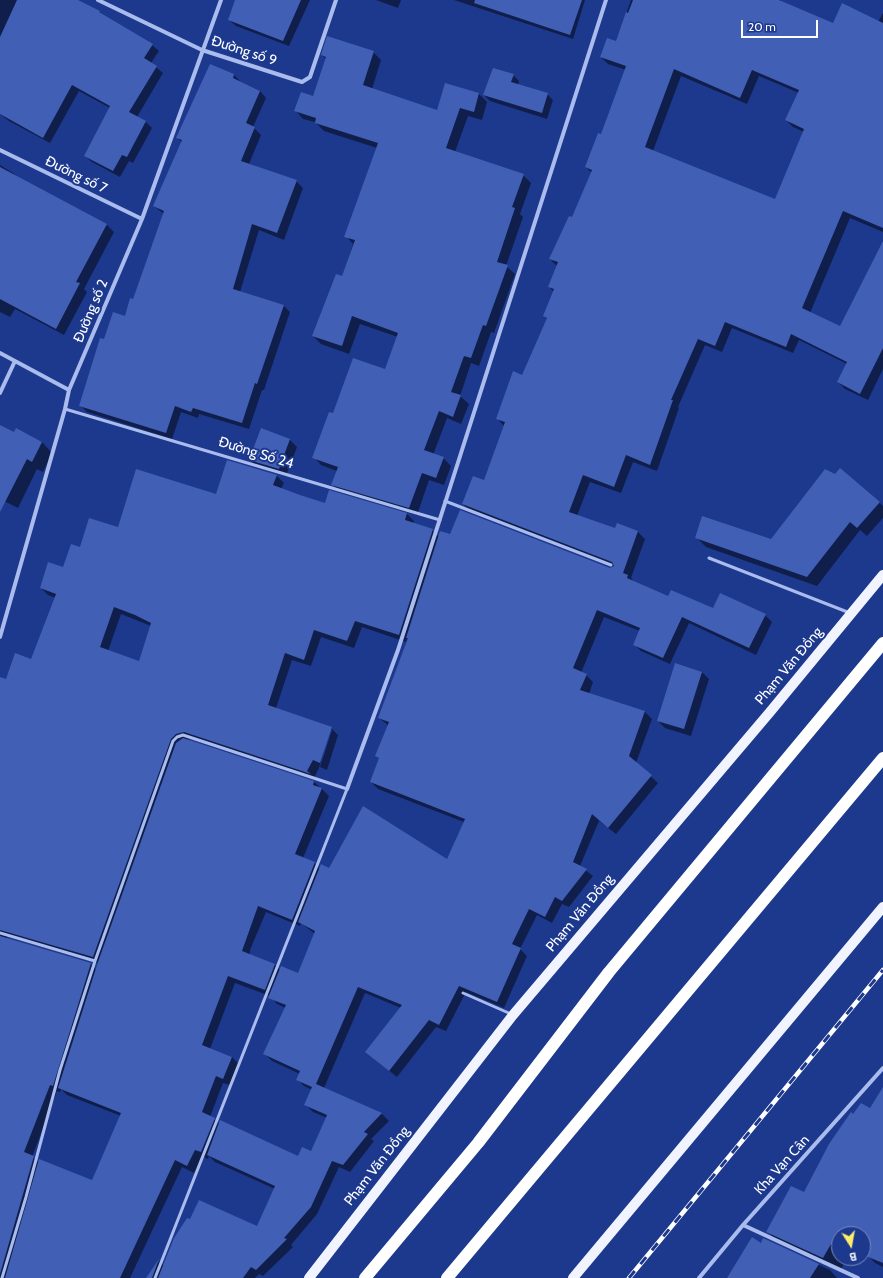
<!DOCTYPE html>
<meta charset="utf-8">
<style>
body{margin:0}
#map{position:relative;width:883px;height:1278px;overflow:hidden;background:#1d398e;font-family:Cabin,sans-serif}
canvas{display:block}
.north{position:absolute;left:831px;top:1226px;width:40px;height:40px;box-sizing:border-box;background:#1d398e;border:1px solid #78b;border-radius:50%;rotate:169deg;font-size:11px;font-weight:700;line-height:16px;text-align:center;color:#fff}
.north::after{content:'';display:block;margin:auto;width:14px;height:18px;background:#fdee69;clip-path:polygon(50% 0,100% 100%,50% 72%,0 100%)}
.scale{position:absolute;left:741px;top:20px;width:77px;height:18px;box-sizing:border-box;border:2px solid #fff;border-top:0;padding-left:5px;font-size:12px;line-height:14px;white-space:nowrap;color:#fff;-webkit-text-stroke:3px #1d398e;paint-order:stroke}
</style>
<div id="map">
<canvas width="883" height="1278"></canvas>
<div class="north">B</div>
<div class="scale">20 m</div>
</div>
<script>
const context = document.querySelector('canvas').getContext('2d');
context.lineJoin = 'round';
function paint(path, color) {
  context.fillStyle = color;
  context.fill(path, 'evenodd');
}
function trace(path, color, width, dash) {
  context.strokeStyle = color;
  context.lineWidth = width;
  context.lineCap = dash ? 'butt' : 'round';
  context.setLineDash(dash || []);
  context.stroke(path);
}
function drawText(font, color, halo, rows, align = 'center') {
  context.font = font + ' Cabin,sans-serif';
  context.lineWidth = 4;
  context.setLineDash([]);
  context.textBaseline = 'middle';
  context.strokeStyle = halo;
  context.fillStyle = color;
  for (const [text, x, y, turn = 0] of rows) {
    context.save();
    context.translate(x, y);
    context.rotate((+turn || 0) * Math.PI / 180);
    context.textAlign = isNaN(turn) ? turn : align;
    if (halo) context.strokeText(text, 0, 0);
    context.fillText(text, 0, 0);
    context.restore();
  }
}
paint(new Path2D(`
 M 0,0 L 76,0 L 99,12 L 152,45 L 159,51 L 151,63 L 163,73 L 137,117 L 146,122 L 152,128 L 133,163 L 129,161 L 120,177 L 92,162 L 85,156 L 110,108 L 79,91 L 50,143 L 9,121 L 0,114 Z
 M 236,0 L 310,0 L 289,46 L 236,26 L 229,20 Z
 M 376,0 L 401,0 L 398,8 Z
 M 454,0 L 585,0 L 573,39 Z
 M 631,0 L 781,0 L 780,2 L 833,25 L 878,22 L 883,13 L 883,232 L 850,218 L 810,313 L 841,327 L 883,243 L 883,369 L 868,400 L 845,389 L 838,382 L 847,364 L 799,340 L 793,353 L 732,328 L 722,352 L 705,345 L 678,407 L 679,408 L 657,471 L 633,462 L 621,493 L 590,482 L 577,516 L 616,529 L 638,532 L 645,539 L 631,578 L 634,582 L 668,597 L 713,610 L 765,615 L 772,622 L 756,655 L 689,623 L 670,664 L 641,651 L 634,644 L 640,631 L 604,617 L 581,673 L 586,675 L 593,682 L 589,694 L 645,712 L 652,719 L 636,763 L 658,783 L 616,834 L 599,821 L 580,866 L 593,876 L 569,907 L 562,904 L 552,923 L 537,915 L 520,949 L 527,956 L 504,1008 L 466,992 L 446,1031 L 436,1027 L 397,1077 L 374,1059 L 401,1008 L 365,993 L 324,1088 L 382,1114 L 389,1121 L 371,1139 L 374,1141 L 350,1172 L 339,1167 L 317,1214 L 291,1245 L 293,1247 L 263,1276 L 259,1274 L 255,1278 L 147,1278 L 159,1261 L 164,1266 L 258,1227 L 275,1189 L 215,1162 L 209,1156 L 208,1159 L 202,1156 L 194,1173 L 182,1167 L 130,1278 L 0,1278 L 0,698 L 32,661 L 56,598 L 48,595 L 41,588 L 63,568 L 81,548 L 118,529 L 217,495 L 228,461 L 277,476 L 284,483 L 281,489 L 325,504 L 330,492 L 407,514 L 414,521 L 413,524 L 432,530 L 439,537 L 610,569 L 614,567 L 470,511 L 463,504 L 484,481 L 504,426 L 497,418 L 523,376 L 548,320 L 544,316 L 554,292 L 549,287 L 557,266 L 550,259 L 573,219 L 592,173 L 586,167 L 602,136 L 626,70 L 608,64 L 601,57 L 616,42 ZM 681,76 L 747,104 L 759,76 L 799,93 L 786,120 L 793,127 L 804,132 L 775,201 L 653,151 ZM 121,614 L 151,626 L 139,662 L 108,651 ZM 362,627 L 406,642 L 407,638 L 409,640 L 379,718 L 388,725 L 376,756 L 380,759 L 371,782 L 378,789 L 464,822 L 447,861 L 320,869 L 314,863 L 303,858 L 329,796 L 322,789 L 314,782 L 186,740 L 192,739 L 314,778 L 319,768 L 330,730 L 332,730 L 320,767 L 327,770 L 338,735 L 331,728 L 276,708 L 292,660 L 311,666 L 321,637 L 354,648 ZM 266,912 L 300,926 L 301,923 L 315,934 L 298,974 L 280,970 L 275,965 L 250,955 L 250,950 ZM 8,937 L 98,963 L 96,970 L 91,964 L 5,939 ZM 235,983 L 270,996 L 277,1004 L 286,1008 L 265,1054 L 272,1061 L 300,1074 L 297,1079 L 304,1086 L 312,1090 L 306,1105 L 313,1112 L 327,1118 L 311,1152 L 299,1157 L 220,1124 L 210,1117 L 223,1083 L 230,1085 L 239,1064 L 232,1057 L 210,1049 ZM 61,1089 L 67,1095 L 121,1116 L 92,1182 L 39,1163 L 32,1157 L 57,1091 L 60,1092 Z
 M 373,52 L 381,60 L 372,89 L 438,111 L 479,94 L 487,102 L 482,120 L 468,116 L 455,152 L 523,175 L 531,183 L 520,214 L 523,217 L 506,266 L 515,274 L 494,333 L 491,332 L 479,366 L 471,363 L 460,396 L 469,404 L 461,424 L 447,418 L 433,455 L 443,458 L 451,466 L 444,485 L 429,480 L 417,515 L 340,492 L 332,484 L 337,471 L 321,465 L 314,457 L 334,414 L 386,370 L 398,337 L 360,324 L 349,354 L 321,344 L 313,336 L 343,277 L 353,244 L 346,236 L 377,148 L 324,131 L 315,122 L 303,119 L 296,111 L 314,97 L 326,59 L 322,55 Z
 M 234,75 L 241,82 L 260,91 L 266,98 L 253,127 L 261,135 L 249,164 L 296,181 L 303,188 L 284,240 L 259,230 L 240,292 L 283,305 L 290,312 L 264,390 L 262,390 L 249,429 L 199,414 L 198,418 L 181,412 L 172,439 L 87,412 L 81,406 L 105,341 L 126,317 L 133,300 L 164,214 L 154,206 L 182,142 L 177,138 Z
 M 513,75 L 519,81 L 518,85 L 547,94 L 553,100 L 547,119 L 490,101 L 484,95 Z
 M 0,165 L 13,173 L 19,178 L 107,225 L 114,232 L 84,289 L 87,292 L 64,335 L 15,309 L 10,317 L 0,312 Z
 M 0,426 L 14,433 L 16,429 L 42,442 L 52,453 L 43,472 L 37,469 L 18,508 L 0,499 Z
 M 262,430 L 290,440 L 297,447 L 286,476 L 257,467 L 250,460 Z
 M 879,502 L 883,506 L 883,518 L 867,536 L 860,530 L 817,586 L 706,547 L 696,537 L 771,540 Z
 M 702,672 L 709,679 L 691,736 L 665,728 L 658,721 Z
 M 883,1089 L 883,1267 L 875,1263 L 863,1251 L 863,1234 L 839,1234 L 839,1258 L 847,1258 L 841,1269 L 775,1239 L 768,1232 L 804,1193 L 854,1115 L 870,1110 Z
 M 764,1239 L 830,1270 L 837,1278 L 727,1278 L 734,1269 L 761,1244 Z`), '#0007');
paint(new Path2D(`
 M 17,0 L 78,0 L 100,11 L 99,12 L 153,44 L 144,58 L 157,66 L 129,112 L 146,121 L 127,157 L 122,155 L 113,171 L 84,156 L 110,106 L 72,85 L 43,138 L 0,114 L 0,37 Z
 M 235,0 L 301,0 L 283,41 L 228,20 Z
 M 475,0 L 582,0 L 570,35 L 474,3 Z
 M 633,0 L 779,0 L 833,23 L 842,3 L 883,23 L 883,228 L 843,211 L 802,308 L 840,326 L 883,241 L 883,348 L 860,394 L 837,382 L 847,362 L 791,334 L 786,347 L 725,322 L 715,346 L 698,339 L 671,400 L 673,400 L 650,465 L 626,455 L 614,487 L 583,475 L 569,512 L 615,528 L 617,523 L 638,531 L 623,573 L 628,575 L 627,578 L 668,596 L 671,590 L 713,608 L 720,593 L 766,614 L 749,648 L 682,617 L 663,658 L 633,645 L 640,628 L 597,610 L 573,668 L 587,674 L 580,690 L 645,711 L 629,756 L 652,775 L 608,828 L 592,814 L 573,862 L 587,869 L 562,901 L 555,897 L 545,917 L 529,909 L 512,944 L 521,948 L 497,1002 L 459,986 L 439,1025 L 429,1020 L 389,1071 L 365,1052 L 402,1005 L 358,987 L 316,1084 L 382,1113 L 364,1132 L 368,1134 L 343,1165 L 332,1161 L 311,1207 L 284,1238 L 287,1239 L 256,1270 L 251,1267 L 243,1278 L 158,1278 L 174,1238 L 187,1218 L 190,1219 L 199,1200 L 257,1226 L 275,1186 L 207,1155 L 220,1120 L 298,1156 L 302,1147 L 311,1151 L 327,1115 L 304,1105 L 312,1087 L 296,1080 L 300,1071 L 263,1054 L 286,1005 L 268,998 L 281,966 L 298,973 L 315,931 L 298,922 L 321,864 L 329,868 L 363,806 L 447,859 L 465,819 L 370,782 L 379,758 L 375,756 L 389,722 L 378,718 L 408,638 L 406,638 L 440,531 L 450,534 L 460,510 L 610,568 L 614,566 L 612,562 L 462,504 L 473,476 L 484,480 L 505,422 L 496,419 L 513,371 L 522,375 L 547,318 L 543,316 L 554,289 L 548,287 L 558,262 L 549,259 L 569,216 L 572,217 L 592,170 L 585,167 L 598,133 L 601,134 L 626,66 L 600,57 L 607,38 L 616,41 L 626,12 L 628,13 ZM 674,69 L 740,98 L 752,70 L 799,90 L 785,120 L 804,129 L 775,199 L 645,147 Z
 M 327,36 L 374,51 L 363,85 L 437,110 L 445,83 L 479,93 L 474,112 L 460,108 L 446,148 L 524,174 L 512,207 L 515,208 L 497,262 L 508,265 L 486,326 L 483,325 L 471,358 L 464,356 L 451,392 L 461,395 L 453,417 L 439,411 L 424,450 L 444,457 L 436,478 L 422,473 L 409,508 L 331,485 L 338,467 L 312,458 L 329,412 L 333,413 L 353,358 L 385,369 L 398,333 L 352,316 L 342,346 L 312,336 L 336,274 L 342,276 L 355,240 L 344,237 L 378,143 L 315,123 L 316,118 L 294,111 L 301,92 L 313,96 L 326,57 L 321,55 Z
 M 210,64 L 234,74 L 233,78 L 260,91 L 246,123 L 255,127 L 241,161 L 297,180 L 277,233 L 252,224 L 233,289 L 284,305 L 257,384 L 255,383 L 242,423 L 193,408 L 191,412 L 175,406 L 166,433 L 79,406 L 100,338 L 104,339 L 113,312 L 125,316 L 130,298 L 133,299 L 164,211 L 153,206 L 182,140 L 176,138 Z
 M 493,68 L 514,74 L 511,82 L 548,93 L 542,113 L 483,95 Z
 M 0,167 L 107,224 L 76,282 L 80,283 L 56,329 L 0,299 Z
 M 0,425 L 14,432 L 16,428 L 42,442 L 32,462 L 27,459 L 0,512 Z
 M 261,428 L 290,439 L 279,469 L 249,460 Z
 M 227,460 L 277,475 L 273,485 L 300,495 L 325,503 L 329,490 L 407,513 L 405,520 L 433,529 L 399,635 L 355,621 L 347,641 L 314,630 L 304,660 L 285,653 L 268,705 L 332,727 L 320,763 L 313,760 L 307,771 L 311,774 L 184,732 L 176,734 L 171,739 L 93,957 L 0,930 L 0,677 L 6,679 L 15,653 L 31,659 L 56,594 L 40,588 L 48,562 L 63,567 L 71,544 L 80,547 L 89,518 L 118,527 L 136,469 L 216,494 ZM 114,607 L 135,615 L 151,623 L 139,661 L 100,647 Z
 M 840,468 L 880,502 L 857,528 L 850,522 L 807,577 L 695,538 L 702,516 L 771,539 L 825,469 L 835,474 Z
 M 675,663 L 702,672 L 684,729 L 657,721 Z
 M 183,738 L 314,781 L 313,785 L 322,788 L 295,854 L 315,862 L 292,920 L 258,906 L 242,951 L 275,964 L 265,990 L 228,976 L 202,1045 L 232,1057 L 223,1079 L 216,1076 L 202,1112 L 215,1118 L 201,1152 L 195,1150 L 187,1166 L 175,1160 L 120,1278 L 5,1278 L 39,1159 L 92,1180 L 121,1113 L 58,1088 L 98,962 L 176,743 Z
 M 0,936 L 91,963 L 53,1086 L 50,1085 L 24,1152 L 34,1156 L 0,1274 Z
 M 883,1087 L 883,1263 L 863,1255 L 863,1234 L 839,1234 L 839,1248 L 831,1244 L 823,1258 L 766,1232 L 791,1186 L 804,1192 L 829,1144 L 851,1112 L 853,1114 L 861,1103 L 870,1108 Z
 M 752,1237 L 761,1243 L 763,1238 L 819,1264 L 810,1278 L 727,1278 Z
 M 159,1259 L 152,1278 L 146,1278 Z`), '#415fb4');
trace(new Path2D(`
 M 65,409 L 440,520
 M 445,501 L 611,565
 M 709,558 L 850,613
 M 0,933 L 95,961
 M 463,993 L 511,1014
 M 2,1278 L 26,1197 L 60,1070 L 95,961 L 173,741 L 177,737 L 183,735 L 347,789 L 155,1278`), '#aabced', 3);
trace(new Path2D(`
 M 98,0 L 202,50 L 302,82 L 310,77 L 312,71 L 336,0
 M 0,150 L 142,219
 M 0,353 L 69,390
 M 0,393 L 15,361
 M 0,637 L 65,409 L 69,390 L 142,219 L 221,0
 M 347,789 L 398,650 L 606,0
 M 743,1225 L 858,1278
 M 699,1278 L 743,1225 L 883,1068`), '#aabced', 4);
trace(new Path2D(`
 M 309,1278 L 513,1015 L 770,712 L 883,575
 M 573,1278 L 883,907`), '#f1f4ff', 10);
trace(new Path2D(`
 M 365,1278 L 478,1143 L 609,972 L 883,643
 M 447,1278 L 883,758`), '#fff', 12);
const rail = new Path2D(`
 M 629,1278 L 883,970`);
trace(rail, '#fff', 4.5);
trace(rail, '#1d398e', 3, [9]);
drawText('14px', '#fff', '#1d398e', [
 ["Đường số 9",244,51,18],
 ["Đường số 7",76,175,26],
 ["Đường số 2",91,311,-67],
 ["Đường Số 24",256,453,17],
 ["Phạm Văn Đồng",789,666,-50],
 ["Phạm Văn Đồng",580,913,-50],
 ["Kha Vạn Cân",782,1165,-48],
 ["Phạm Văn Đồng",377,1166,-52]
]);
</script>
